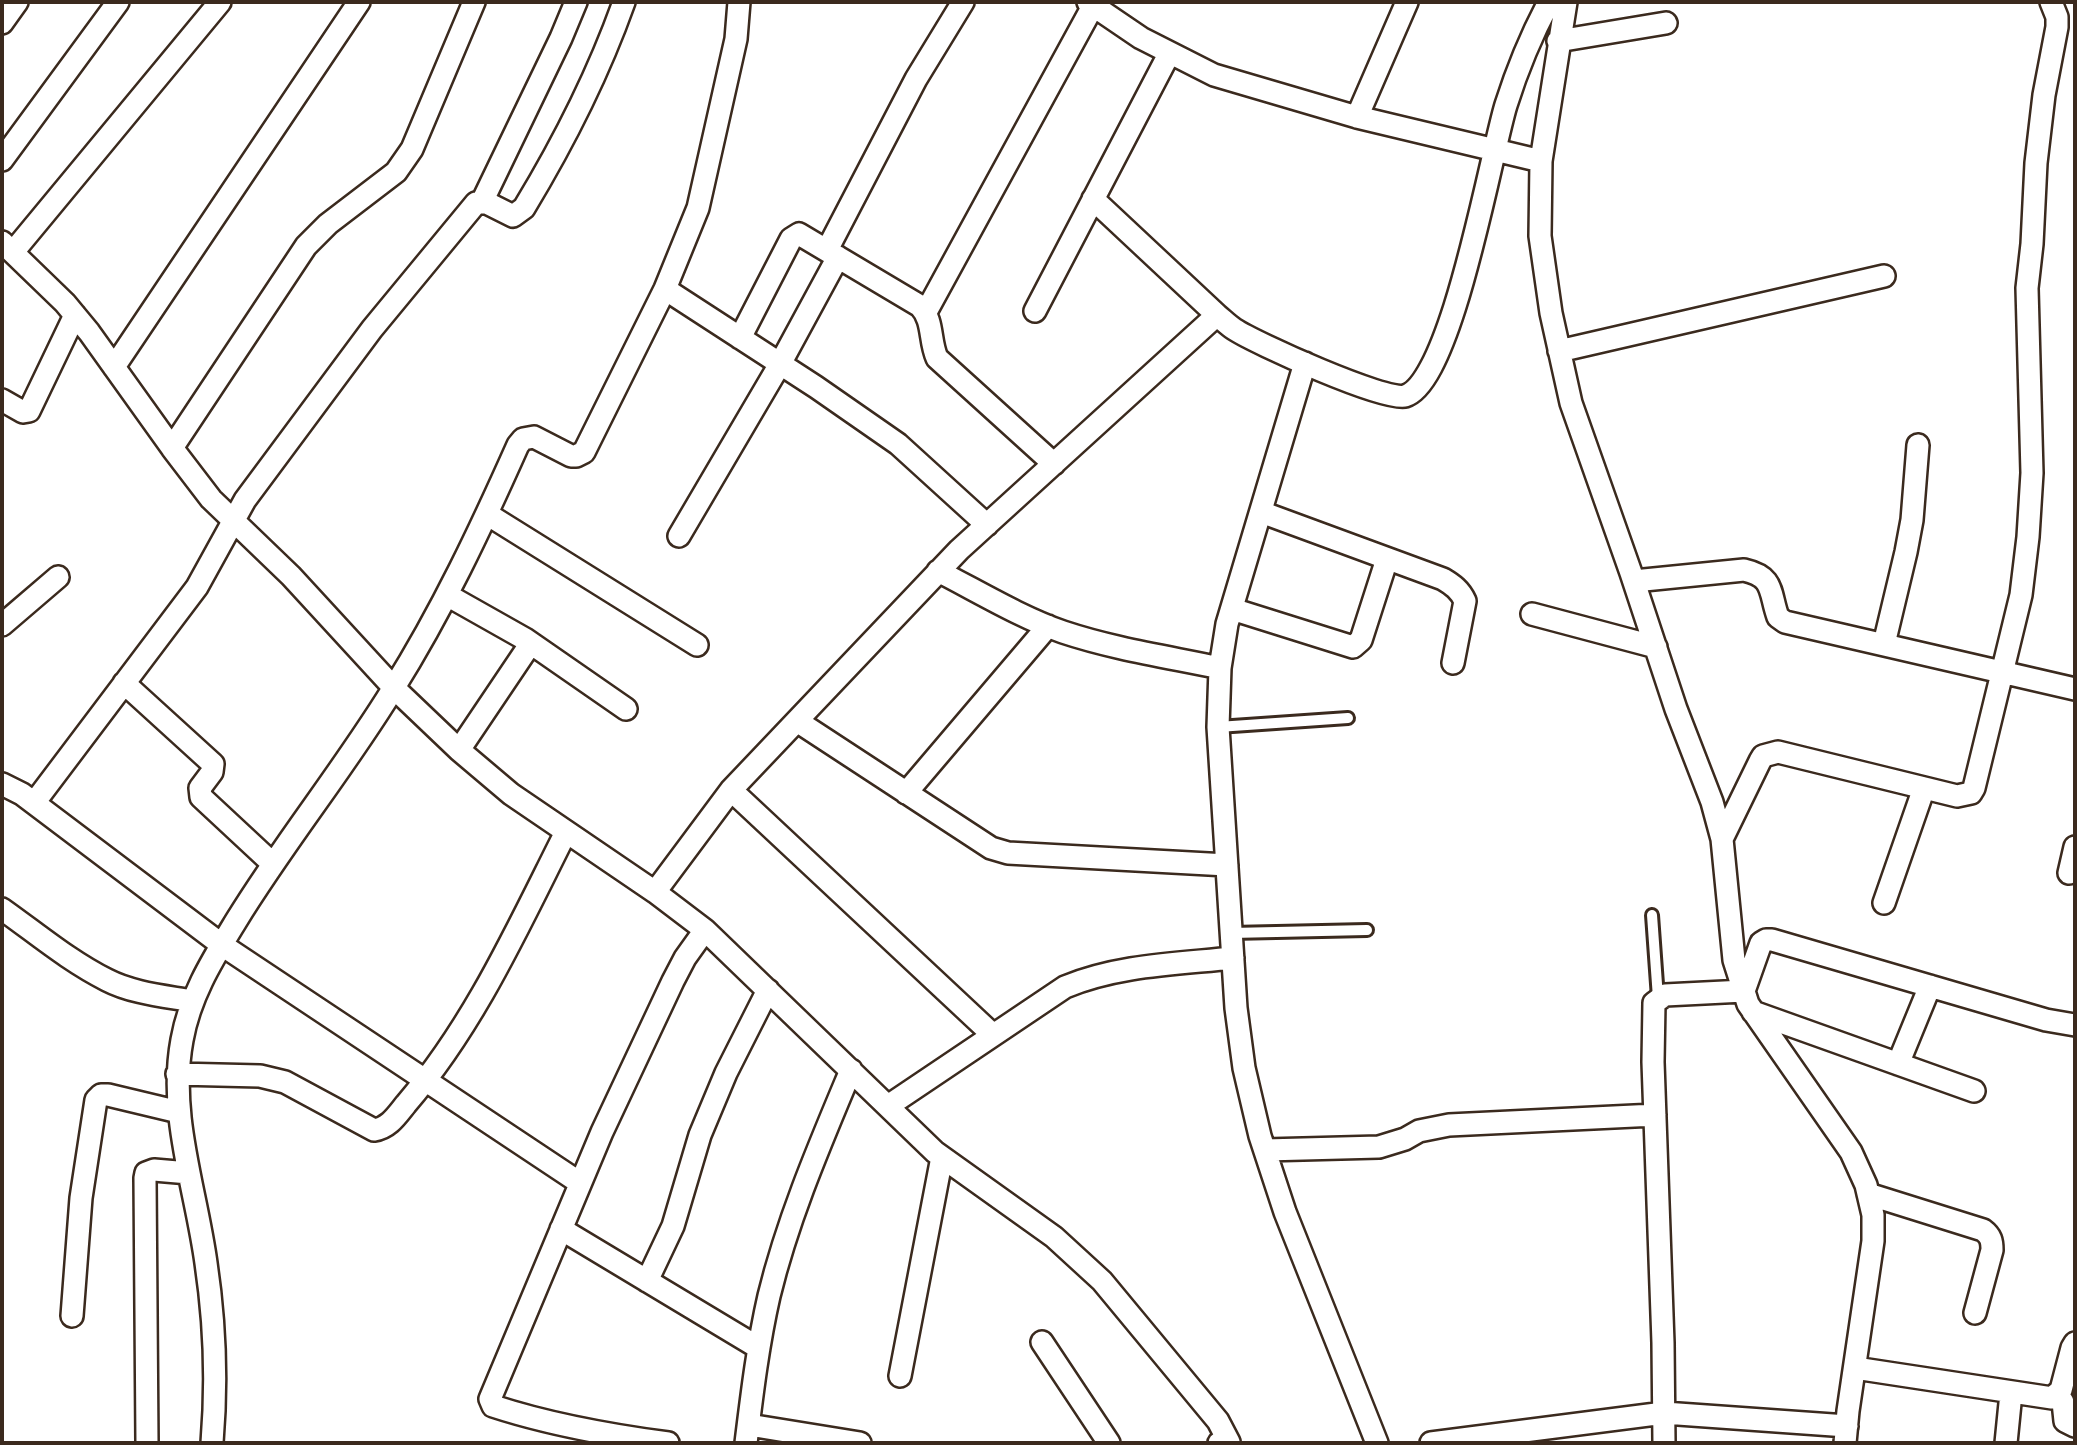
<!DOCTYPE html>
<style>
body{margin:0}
#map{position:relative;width:2077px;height:1445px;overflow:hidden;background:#fff;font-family:Delius,sans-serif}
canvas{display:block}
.frame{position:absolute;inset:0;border:4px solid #3b2a1e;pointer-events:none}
</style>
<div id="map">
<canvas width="2077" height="1445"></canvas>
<div class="frame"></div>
</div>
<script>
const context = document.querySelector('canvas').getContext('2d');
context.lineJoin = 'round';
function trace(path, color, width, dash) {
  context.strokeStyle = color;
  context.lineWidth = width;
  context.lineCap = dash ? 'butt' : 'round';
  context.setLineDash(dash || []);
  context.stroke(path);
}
const lane = new Path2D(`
 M 1218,727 L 1348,718
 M 1652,915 L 1658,998
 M 1231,933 L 1367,930`);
const street = new Path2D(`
 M 1088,2 L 1141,38 L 1214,75 L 1357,117 L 1541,161
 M 1566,2 L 1541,161 L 1540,236 L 1551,313 L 1571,403 L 1631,573 L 1676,709 L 1712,802 L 1722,839 L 1734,960 L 1748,1004 L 1851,1152 L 1866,1185 L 1873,1215 L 1873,1241 L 1848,1411 L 1845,1443
 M 2,23 L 17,2
 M 1558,41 L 1666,23
 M 1357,117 L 1407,2
 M 2,160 L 118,2
 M 1093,199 L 1217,315
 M 482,202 L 561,38 L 576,2
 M 2,242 L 65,303 L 89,332 L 172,448 L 211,499 L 291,576 L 394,688 L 459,750 L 511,794 L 655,892 L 705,930 L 935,1152 L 1054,1237 L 1102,1281 L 1218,1421 L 1229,1442 L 1219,1443
 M 827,250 L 916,79 L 963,2
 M 13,252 L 220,2
 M 665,289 L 816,387 L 898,444 L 987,525
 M 1035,311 L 1169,54
 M 926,312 L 1093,6
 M 740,338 L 791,239 L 799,234 L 920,306 C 934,321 929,340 937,358 L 1054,464
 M 1559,351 L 1884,276
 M 1305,363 L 1227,624 L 1220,668 L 1218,727 L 1236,1008 L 1244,1068 L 1260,1136 L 1285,1212 L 1377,1443
 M 114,367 L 359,2
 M 2,400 L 23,412 L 29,411 L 75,315
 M 172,448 L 306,246 L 328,224 L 396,172 L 412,149 L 474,2
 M 1261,512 L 1443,579 C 1453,585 1460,590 1465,601 L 1453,663
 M 487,514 L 697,645
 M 679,536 L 780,364 L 838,257
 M 938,571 C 979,592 1020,617 1063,632 C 1114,649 1168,657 1220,668
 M 1634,581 L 1744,570 C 1775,577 1769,592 1778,617 L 1785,622 L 2075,689
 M 447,595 L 525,639 L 626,709
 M 1232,609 L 1353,647 L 1361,640 L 1387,559
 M 1532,614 L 1656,647
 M 2,625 L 58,577
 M 1884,644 L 1906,552 L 1912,520 L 1918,445
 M 124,683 L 213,764 L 212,772 L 200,788 L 201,797 L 273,864
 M 797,721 L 991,848 L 1008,853 L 1227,865
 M 459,750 L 531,643
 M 2,784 L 22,794 L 222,945 L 580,1183
 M 731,790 L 993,1035
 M 906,793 L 1048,626
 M 34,803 L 197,587 L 245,500 L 372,329 L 476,203 L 487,203 L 513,216 L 524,208 C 564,142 598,75 624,2
 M 1722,839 L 1760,761 L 1763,756 L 1778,752 L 1957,796 L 1971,793 L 1974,788 L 2021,595 L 2028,537 L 2032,473 L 2027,288 L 2032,244 L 2036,163 L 2044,95 L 2057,27 L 2057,17 L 2051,2
 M 2069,873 L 2075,847
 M 655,892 L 731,790 L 959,550 L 1217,315 C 1223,320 1228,325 1234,329 C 1255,343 1386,402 1405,396 C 1452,382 1491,153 1506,105 C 1517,70 1532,34 1549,2
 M 1884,903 L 1924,788
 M 2,909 C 36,933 69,961 107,980 C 132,993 164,996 192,1001
 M 1753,1012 L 1974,1091
 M 1898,1064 L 1930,986
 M 177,1074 L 260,1076 L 285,1082 L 374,1130 C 389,1128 397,1115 406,1104 C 475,1024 519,925 566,832
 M 888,1106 L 1065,987 C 1118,965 1176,964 1233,958
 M 1265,1150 L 1379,1147 L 1405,1139 L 1419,1131 L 1449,1125 L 1655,1115
 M 1868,1194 L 1983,1230 C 1991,1236 1992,1241 1992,1250 L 1975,1313
 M 561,1229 L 759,1348
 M 647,1281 L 673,1226 L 700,1135 L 726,1073 L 768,990
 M 72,1316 L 81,1198 L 96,1100 L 101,1095 L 108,1095 L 179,1112
 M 1042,1342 L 1109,1443
 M 1855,1368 L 2052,1398 L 2061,1390 L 2072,1348 L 2075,1343
 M 900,1376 L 942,1157
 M 2058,1395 L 2063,1402 L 2065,1421 L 2075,1426
 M 749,1425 L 860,1443
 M 147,1443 L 145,1178 L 146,1173 L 154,1170 L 189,1173
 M 212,1443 C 217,1383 215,1323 206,1263 C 196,1189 168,1115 182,1040 C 190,995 213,959 236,921 C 285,841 344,769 393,689 C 442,611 481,528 518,445 L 523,439 L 534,437 L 571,456 L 576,456 L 584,452 L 665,289 L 698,208 L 736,39 L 739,2
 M 668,1443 C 608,1435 551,1425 493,1406 L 490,1399 L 602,1132 L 673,981 L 685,958 L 705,930
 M 746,1443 C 752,1394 758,1344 769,1296 C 788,1218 820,1144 851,1070
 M 1431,1443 L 1664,1413 L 1847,1426
 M 1664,1443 L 1663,1343 L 1653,1062 L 1654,1003 L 1665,995 L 1744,991 L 1761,943 L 1766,940 L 1772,940 L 2046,1020 L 2075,1025
 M 2006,1443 L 2011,1393`);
trace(lane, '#3b2a1e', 16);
trace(street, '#3b2a1e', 26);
trace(lane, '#fff', 10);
trace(street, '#fff', 21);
</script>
